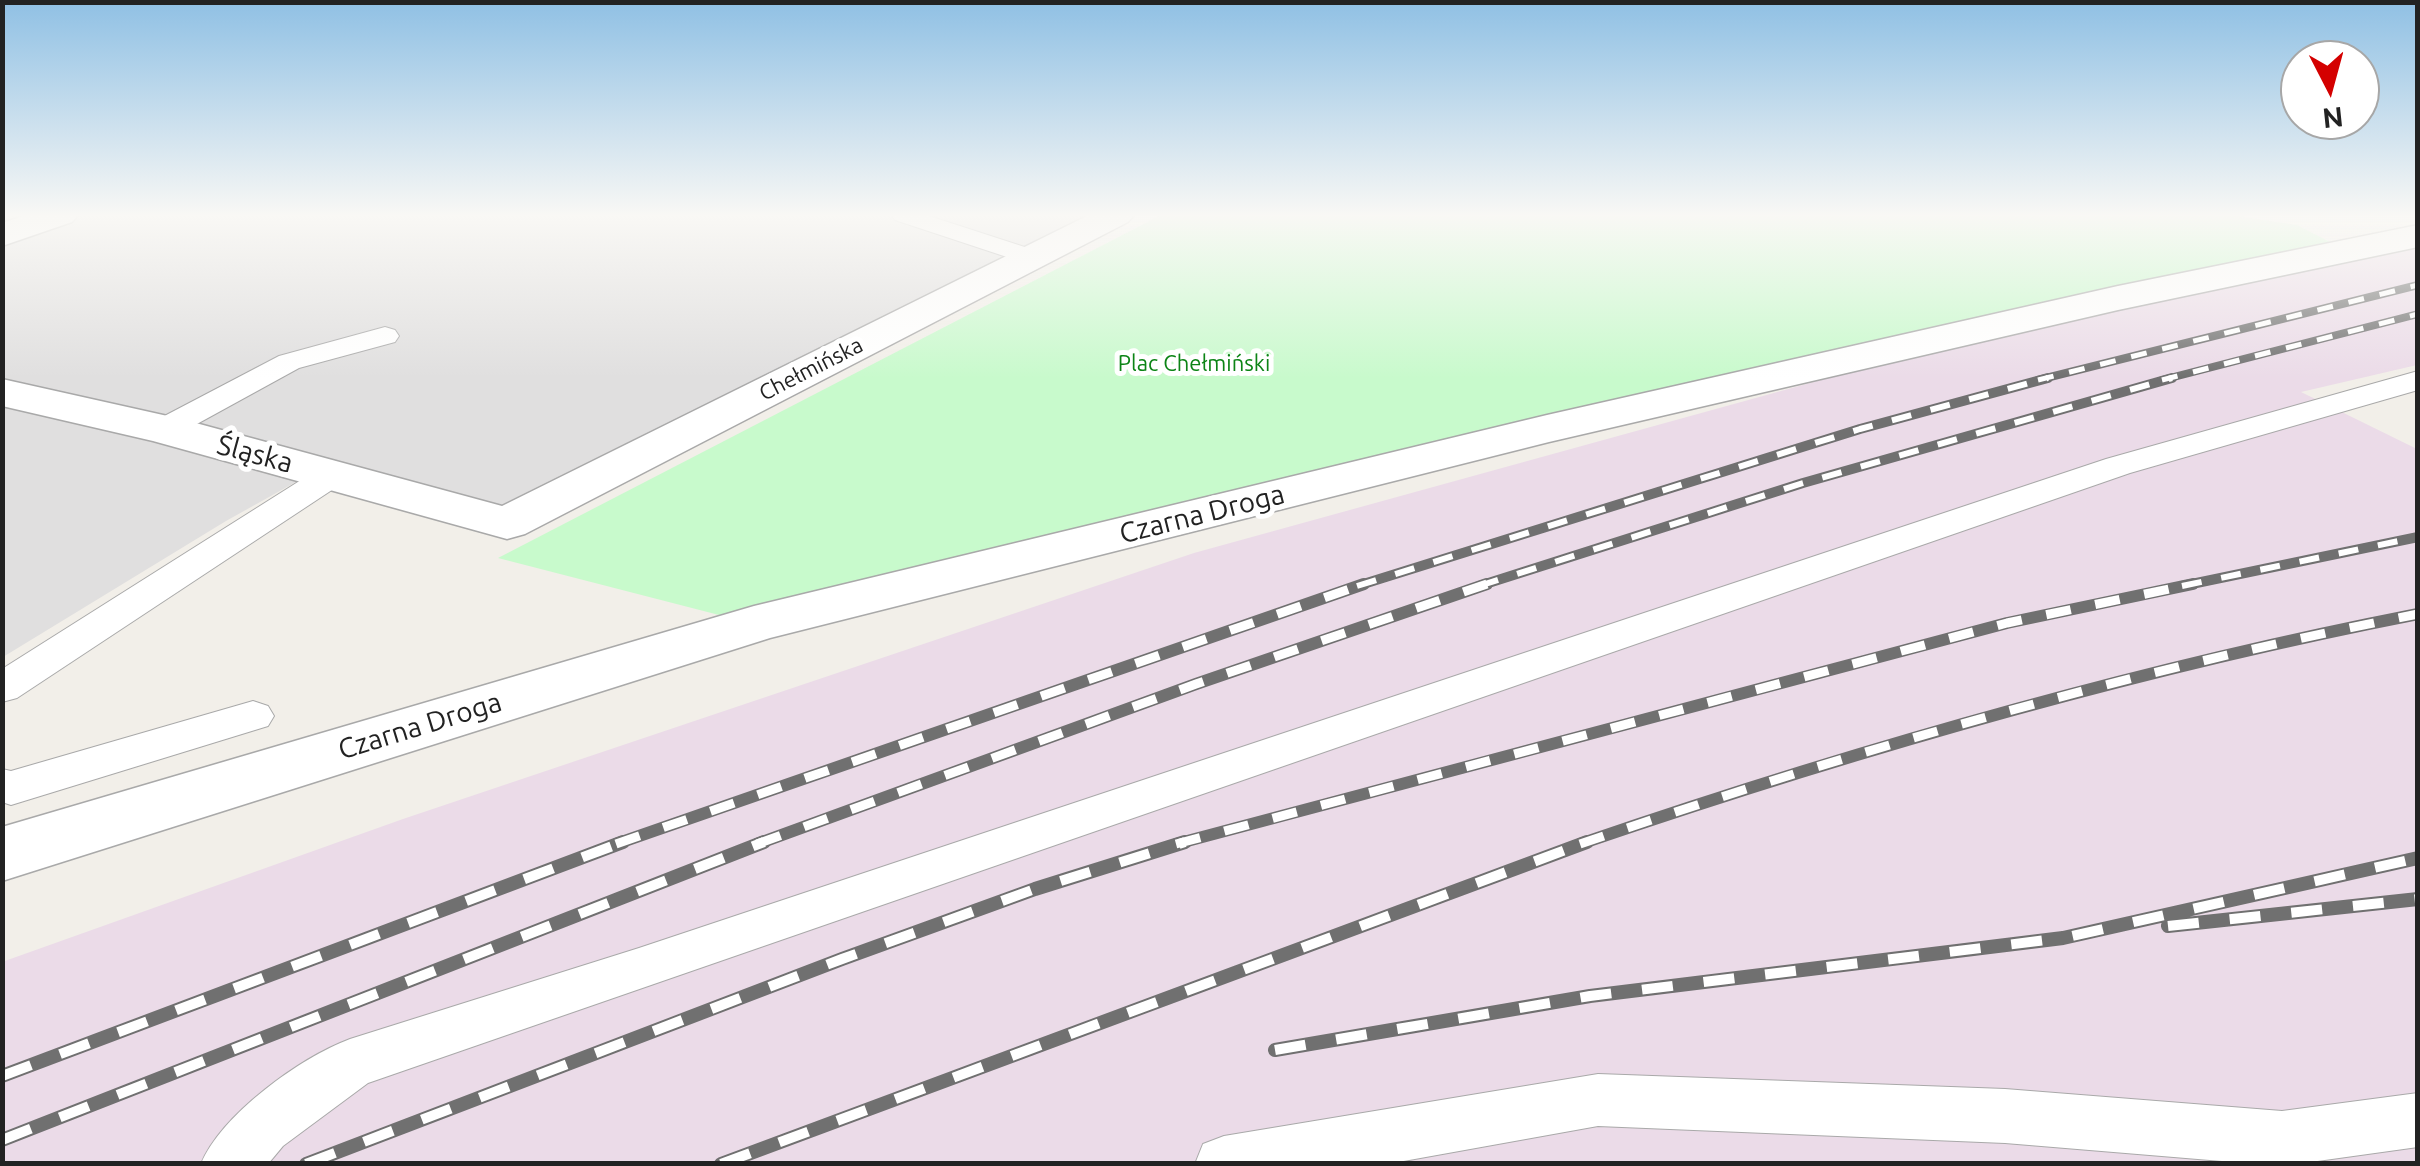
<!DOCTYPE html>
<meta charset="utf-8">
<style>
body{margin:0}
#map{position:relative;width:2420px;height:1166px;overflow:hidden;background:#f2efe9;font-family:Ubuntu,sans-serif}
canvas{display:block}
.frame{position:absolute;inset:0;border:5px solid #222;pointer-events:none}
.north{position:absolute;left:2280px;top:40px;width:100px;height:100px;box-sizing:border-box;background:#fff;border:2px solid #a7a7a7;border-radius:50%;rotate:174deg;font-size:28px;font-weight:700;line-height:40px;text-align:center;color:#222}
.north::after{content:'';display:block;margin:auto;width:35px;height:45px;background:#d40000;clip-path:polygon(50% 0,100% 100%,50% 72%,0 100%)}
</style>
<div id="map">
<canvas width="2420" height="1166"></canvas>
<div class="frame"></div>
<div class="north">N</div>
</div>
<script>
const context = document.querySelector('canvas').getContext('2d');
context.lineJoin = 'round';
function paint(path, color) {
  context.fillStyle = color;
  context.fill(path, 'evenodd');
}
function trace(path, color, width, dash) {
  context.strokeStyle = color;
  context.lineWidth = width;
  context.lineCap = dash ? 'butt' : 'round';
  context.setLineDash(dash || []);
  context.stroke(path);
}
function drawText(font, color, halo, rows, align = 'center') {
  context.font = font + ' Ubuntu,sans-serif';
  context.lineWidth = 10;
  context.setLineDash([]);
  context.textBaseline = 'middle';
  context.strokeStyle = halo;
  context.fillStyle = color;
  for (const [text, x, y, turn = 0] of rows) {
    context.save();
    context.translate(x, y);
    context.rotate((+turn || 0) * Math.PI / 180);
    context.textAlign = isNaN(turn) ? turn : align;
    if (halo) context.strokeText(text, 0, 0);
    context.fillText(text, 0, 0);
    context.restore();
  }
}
paint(new Path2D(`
 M 3,215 L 1116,215 L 507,523 L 321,468 L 226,521 L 3,657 Z`), '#e0dfdf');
paint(new Path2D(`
 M 2417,237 L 2417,365 L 2301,392 L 2417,449 L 2417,1163 L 3,1163 L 2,962 L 403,819 L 1194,553 L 2118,298 Z`), '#ebdbe8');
paint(new Path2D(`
 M 1161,215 L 2231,215 L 2297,225 L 2330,242 L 754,624 L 498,558 Z`), '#c8facc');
const service = new Path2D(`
 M 891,215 L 926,215 L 1040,252 L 1044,257 L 1040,262 L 1022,262 L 895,220 Z
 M 385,327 L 395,330 L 399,336 L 395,342 L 299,368 L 175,436 L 153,436 L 148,429 L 153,422 L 279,356 Z
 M 2418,371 L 2418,390 L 2130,473 L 368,1083 L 283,1146 L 268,1164 L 201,1164 C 222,1114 300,1058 350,1039 L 639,948 L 2106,459 Z
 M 332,465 L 344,468 L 349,475 L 344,482 L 17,698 L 2,702 L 2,669 L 320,468 Z
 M 253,701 L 268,706 L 274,716 L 268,726 L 11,805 L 2,802 L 2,769 L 11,771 Z
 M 1598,1074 L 2005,1089 L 2282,1111 L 2418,1093 L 2418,1147 L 2296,1164 L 2258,1164 L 2005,1143 L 1598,1126 L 1387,1164 L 1195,1164 L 1203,1144 L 1224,1136 Z`);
const minor = new Path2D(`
 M 27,215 L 78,215 L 72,222 L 2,246 L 2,223 Z
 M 1089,215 L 1134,215 L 1128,222 L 525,534 L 507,539 L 153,441 L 2,406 L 2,379 L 181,419 L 502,506 Z
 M 2418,225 L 2418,247 L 2118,310 L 1549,442 L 770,638 L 2,881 L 2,827 L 754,606 L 1547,415 L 2118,286 Z`);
trace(service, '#a9a9a9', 2);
trace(minor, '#a9a9a9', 3);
paint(service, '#fff');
paint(minor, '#fff');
const railFar3 = new Path2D(`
 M 2038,380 L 2418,285
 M 2162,380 L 2418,314`);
const railFar2 = new Path2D(`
 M 1357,586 L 1860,429 L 2048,378
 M 1479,586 L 1803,483 L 2172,378
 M 2182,586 L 2418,537`);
const railFar1 = new Path2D(`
 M 616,844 L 1364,584
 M 757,844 L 1196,684 L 1487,584
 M 1176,844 L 2007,623 L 2193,584
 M 1580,844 C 1855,750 2132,670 2418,614`);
const rail = new Path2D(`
 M 2168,926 L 2418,899
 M 1275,1050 L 1590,996 L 2063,938 L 2418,858
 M 2,1076 L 623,842
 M 2,1140 L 764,842
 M 306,1164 L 842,959 L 1035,889 L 1185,842
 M 721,1164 L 1587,842`);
trace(railFar3, '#707070', 8);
trace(railFar2, '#707070', 10);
trace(railFar1, '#707070', 12);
trace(rail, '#707070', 14);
trace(railFar3, '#fff', 5, [16]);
trace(railFar2, '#fff', 6, [20]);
trace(railFar1, '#fff', 9, [25]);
trace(rail, '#fff', 10, [31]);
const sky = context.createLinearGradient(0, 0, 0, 378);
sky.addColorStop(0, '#8fc0e4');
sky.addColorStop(0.57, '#f9f8f5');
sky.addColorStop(1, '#f9f8f500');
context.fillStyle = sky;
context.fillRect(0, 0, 2420, 378);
drawText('22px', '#0c8416', '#fff', [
 ["Plac Chełmiński",1194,364]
]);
drawText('22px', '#222', '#fff', [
 ["Chełmińska",811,369,-27]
]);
drawText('28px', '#222', '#fff', [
 ["Śląska",255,454,15],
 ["Czarna Droga",1202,514,-14],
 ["Czarna Droga",420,726,-17]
]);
</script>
